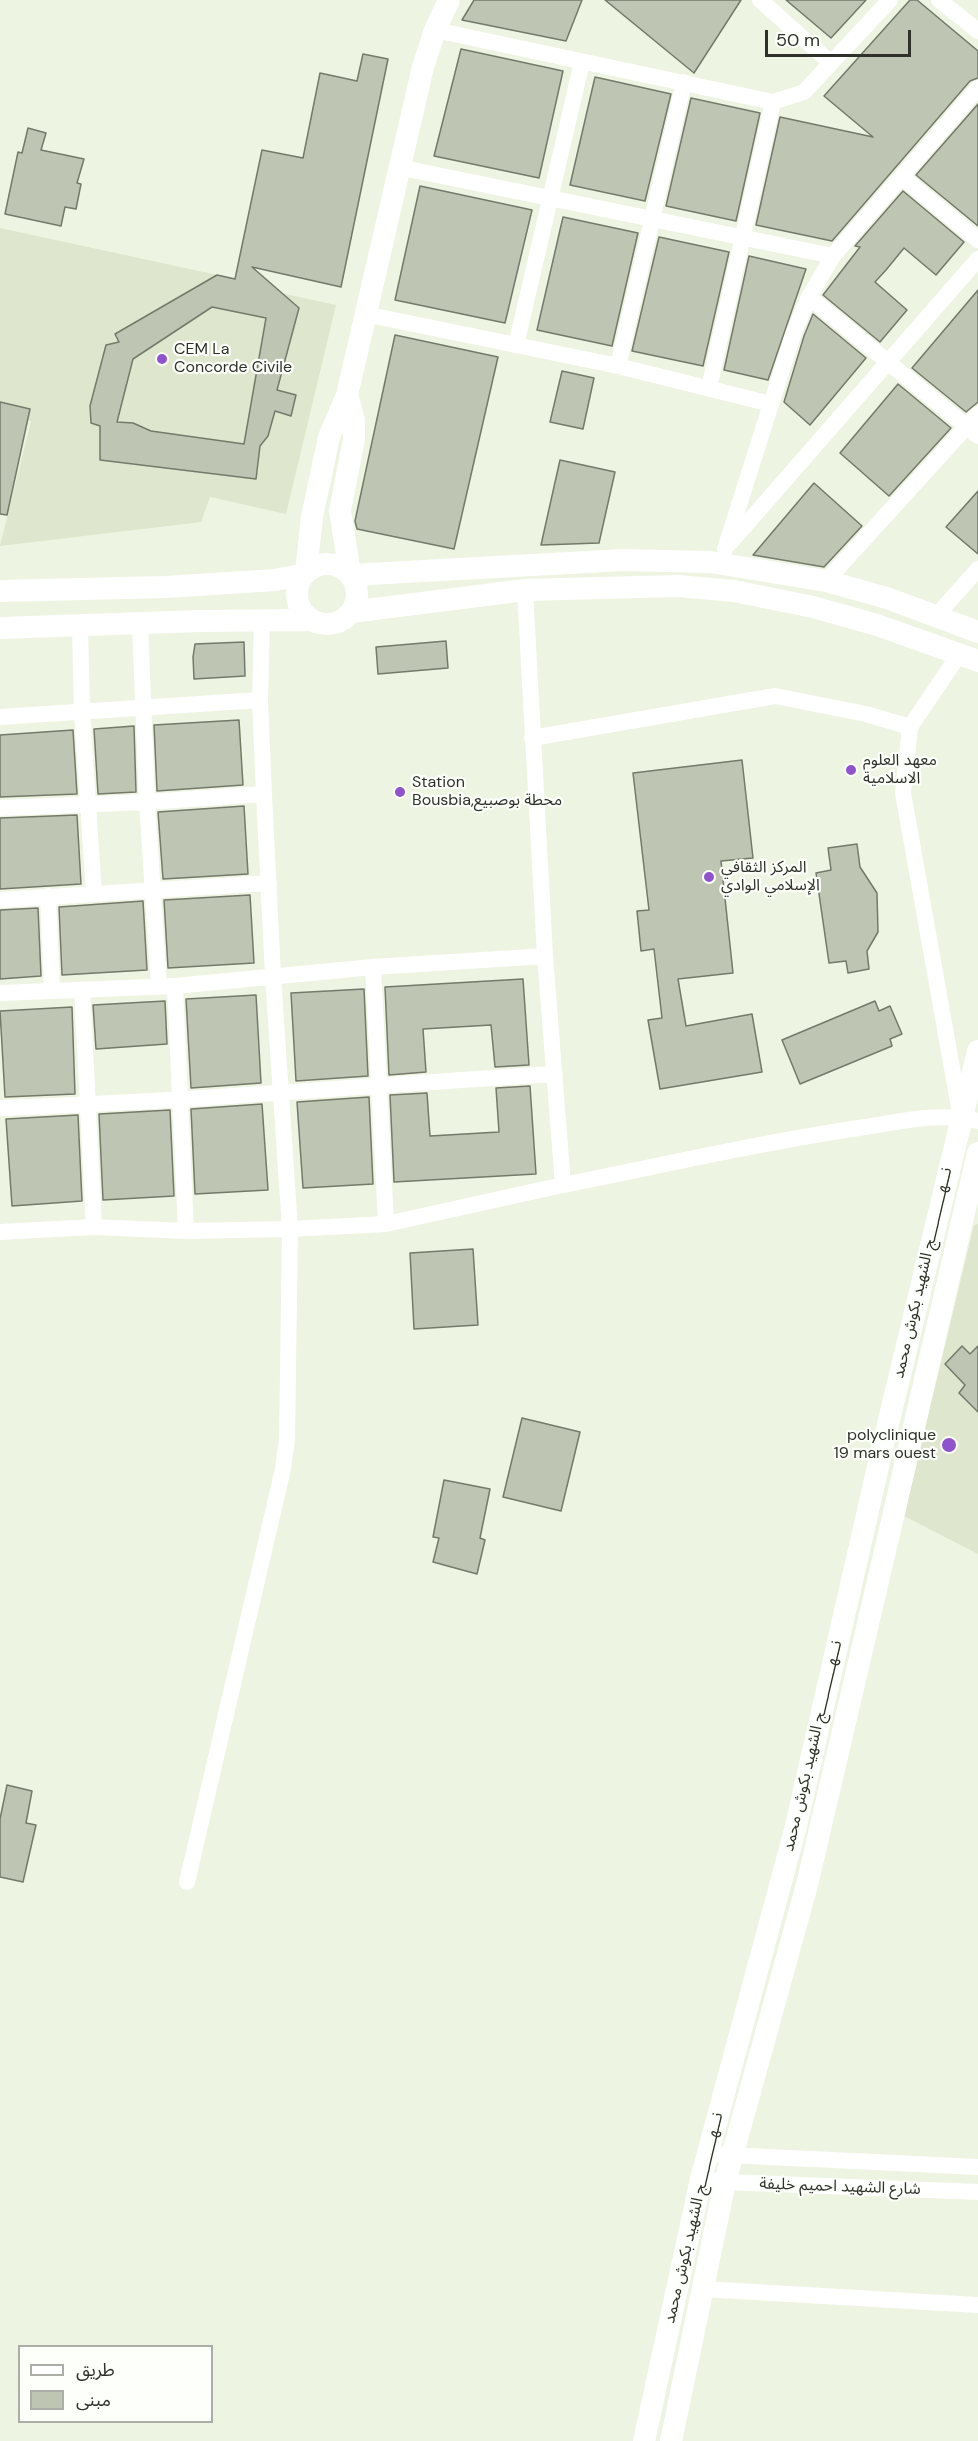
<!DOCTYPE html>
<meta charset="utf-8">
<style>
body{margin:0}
#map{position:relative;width:978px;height:2441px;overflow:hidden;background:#edf4e1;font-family:"DM Sans","Noto Sans Arabic",sans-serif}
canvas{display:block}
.legend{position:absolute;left:18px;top:2345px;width:195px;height:78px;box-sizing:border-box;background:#fdfffb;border:2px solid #abada7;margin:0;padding:8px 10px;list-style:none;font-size:18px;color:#2f312a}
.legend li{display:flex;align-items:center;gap:12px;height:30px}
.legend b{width:30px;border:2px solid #abada7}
.scale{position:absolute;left:765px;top:30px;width:146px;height:27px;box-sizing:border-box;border:3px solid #2f312a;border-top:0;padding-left:8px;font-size:18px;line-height:21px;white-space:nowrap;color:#2f312a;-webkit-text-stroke:4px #fdfffb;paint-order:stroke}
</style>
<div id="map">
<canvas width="978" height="2441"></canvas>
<ul class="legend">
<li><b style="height:8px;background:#fff"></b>طريق</li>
<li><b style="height:16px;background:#bfc5b3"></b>مبنى</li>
</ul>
<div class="scale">50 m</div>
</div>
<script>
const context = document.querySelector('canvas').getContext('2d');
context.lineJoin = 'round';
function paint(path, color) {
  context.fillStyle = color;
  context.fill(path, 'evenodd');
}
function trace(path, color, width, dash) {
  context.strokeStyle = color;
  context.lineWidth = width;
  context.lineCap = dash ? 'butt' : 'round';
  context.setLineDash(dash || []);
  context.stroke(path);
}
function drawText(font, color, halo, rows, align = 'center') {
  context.font = font + ' "DM Sans","Noto Sans Arabic",sans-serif';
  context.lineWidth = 4.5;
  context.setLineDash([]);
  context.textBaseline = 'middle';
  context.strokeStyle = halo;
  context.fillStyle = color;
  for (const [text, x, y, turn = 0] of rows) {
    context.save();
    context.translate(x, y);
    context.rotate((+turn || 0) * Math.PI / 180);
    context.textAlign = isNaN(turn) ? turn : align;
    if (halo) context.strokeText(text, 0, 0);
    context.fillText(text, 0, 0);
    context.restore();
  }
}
paint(new Path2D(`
 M 0,228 L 273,287 L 281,293 L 336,305 L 286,514 L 210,497 L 201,522 L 0,546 L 31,421 L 0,413 Z
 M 978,1224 L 978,1554 L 904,1516 L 974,1225 Z`), '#dee6cd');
const building = new Path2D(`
 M 474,0 L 582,0 L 566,41 L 462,20 Z
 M 605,0 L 741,0 L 694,73 Z
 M 786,0 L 866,0 L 831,38 Z
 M 910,0 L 917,0 L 978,51 L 978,78 L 970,81 L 832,241 L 756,225 L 780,117 L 873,137 L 824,96 Z
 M 461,49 L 563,71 L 539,178 L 434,156 Z
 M 363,54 L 388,59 L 341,287 L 252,267 L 299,308 L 277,390 L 296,395 L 291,416 L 275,411 L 268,436 L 260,446 L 256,479 L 100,460 L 100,426 L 91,423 L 90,406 L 106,345 L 119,342 L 115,334 L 217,275 L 235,279 L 262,150 L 303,158 L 320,73 L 357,81 ZM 212,307 L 266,318 L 244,444 L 151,431 L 133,423 L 117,422 L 133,359 Z
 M 595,77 L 671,94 L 645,201 L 570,185 Z
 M 691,98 L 760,113 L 736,221 L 666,206 Z
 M 978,104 L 978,226 L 916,175 Z
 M 28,128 L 46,133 L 41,150 L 84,159 L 77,183 L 81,184 L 76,209 L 65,207 L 61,226 L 5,214 L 18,152 L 22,153 Z
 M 420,186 L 532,210 L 505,323 L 395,300 Z
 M 903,191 L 964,242 L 936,275 L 904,248 L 886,270 L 875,282 L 907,310 L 880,342 L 823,295 L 860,247 L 855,246 Z
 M 563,217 L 638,233 L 612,346 L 537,330 Z
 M 659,237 L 729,252 L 703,366 L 632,351 Z
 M 749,256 L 806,269 L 768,380 L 724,370 Z
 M 978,290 L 978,402 L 966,412 L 912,368 Z
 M 813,314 L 866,358 L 810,425 L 784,402 L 804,336 Z
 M 395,335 L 498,357 L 454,549 L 357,529 L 355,521 Z
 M 562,371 L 594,378 L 583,429 L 550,422 Z
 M 898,384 L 951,428 L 889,496 L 840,453 Z
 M 0,402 L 30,409 L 7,515 L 0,514 Z
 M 560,460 L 615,472 L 599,543 L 541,545 Z
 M 814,483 L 862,526 L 824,567 L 753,555 Z
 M 978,491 L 978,554 L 946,527 Z
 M 446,641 L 448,668 L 378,674 L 376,647 Z
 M 244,642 L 245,676 L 194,679 L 193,657 L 195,644 Z
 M 239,720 L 243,785 L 157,791 L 154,725 Z
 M 134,726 L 136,792 L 98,794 L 94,729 Z
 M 73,730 L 77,794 L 0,797 L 0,735 Z
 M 742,760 L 753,858 L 721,861 L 733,973 L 678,979 L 686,1026 L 752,1014 L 762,1072 L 660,1089 L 648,1020 L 662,1018 L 654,949 L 641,951 L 637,911 L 649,910 L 633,773 Z
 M 244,806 L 248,874 L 163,879 L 158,812 Z
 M 77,815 L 81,884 L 0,889 L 0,818 Z
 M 857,844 L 860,867 L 877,893 L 878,932 L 867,951 L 869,969 L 848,973 L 846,961 L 829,963 L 816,873 L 831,870 L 828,848 Z
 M 250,895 L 254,963 L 168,968 L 164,900 Z
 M 143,901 L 147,970 L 62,975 L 59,907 Z
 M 38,908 L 41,976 L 0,979 L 0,910 Z
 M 523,979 L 529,1065 L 495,1067 L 491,1025 L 423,1029 L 426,1072 L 389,1075 L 385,987 Z
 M 364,989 L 368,1076 L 296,1081 L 291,993 Z
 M 256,995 L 261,1083 L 191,1088 L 186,999 Z
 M 165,1001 L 167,1044 L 96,1049 L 93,1005 Z
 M 875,1001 L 879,1011 L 890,1006 L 902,1034 L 890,1039 L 892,1046 L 800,1084 L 782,1040 Z
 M 72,1007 L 75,1094 L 5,1097 L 0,1011 Z
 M 530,1086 L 536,1174 L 394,1182 L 390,1095 L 427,1093 L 430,1136 L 499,1132 L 496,1088 Z
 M 369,1097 L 373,1184 L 303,1188 L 297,1102 Z
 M 262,1104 L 268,1190 L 195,1194 L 191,1109 Z
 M 170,1110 L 174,1196 L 103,1200 L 99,1114 Z
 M 78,1115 L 82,1201 L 12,1206 L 6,1119 Z
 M 473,1249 L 478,1325 L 414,1329 L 410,1253 Z
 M 962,1346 L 970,1354 L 978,1346 L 978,1412 L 959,1393 L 965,1385 L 945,1364 Z
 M 522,1418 L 580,1432 L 561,1511 L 503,1497 Z
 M 444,1480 L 490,1489 L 480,1538 L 485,1540 L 477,1574 L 433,1562 L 439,1538 L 433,1537 Z
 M 7,1785 L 32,1791 L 26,1823 L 36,1825 L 23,1882 L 0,1877 L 0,1819 Z`);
paint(building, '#bfc5b3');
trace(building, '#747a6a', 1.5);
trace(new Path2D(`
 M 760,0 L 831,63
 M 939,0 L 978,31
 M 435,30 L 773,102 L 804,92 L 890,0
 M 398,167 L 833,256
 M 902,177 L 978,240
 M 809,297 L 978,436
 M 365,314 L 618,366 L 771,404
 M 516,345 L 582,62
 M 618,366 L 684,82
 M 709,388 L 773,102
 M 730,543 L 978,259
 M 725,549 L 794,332 L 809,297 L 833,256 L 978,88
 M 826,581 L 978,414
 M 936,616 L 978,569
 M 140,624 L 147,802 L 159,986
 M 80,626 L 82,712 L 94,894
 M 0,717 L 260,700
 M 532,738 L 775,696 L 866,714 L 910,727
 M 0,808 L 147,802 L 264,794
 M 48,896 L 52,990
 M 0,900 L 269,883
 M 373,967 L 386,1224
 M 175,986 L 186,1231
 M 82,990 L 94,1227
 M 0,993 L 175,986 L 373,967 L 545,956
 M 0,1108 C 185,1102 370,1085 555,1074
 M 960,1113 L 903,793 L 910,727 L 960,653
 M 563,1185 C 663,1165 764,1142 865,1127 C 902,1121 941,1112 978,1121
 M 0,1232 L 94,1227 L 186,1231 L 290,1229 L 386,1224 L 563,1185 L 545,956 L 525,590
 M 187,1882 L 283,1469 L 287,1439 L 290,1229 L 273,976 L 264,794 L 260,700 L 262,621
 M 708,2154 L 978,2167
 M 701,2179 L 725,2182 L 978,2192
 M 703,2289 L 978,2305`), '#fff', 16);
trace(new Path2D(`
 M 347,395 L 354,420 L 354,439 L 340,511 L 350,573
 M297 594a30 30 0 1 1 60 0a30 30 0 1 1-60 0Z
 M 306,572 L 312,517 L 329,437 L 347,395 L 423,67 L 435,30 L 449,0
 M 351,575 L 623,560 L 710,562 L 826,581 L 887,598 L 978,632
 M 0,591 L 166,587 L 275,580 L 305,574
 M 351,612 L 525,590 L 678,586 L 734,591 L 813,607 L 877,625 L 978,661
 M 0,628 L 200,621 L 311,620
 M 644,2441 L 701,2179 L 795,1830 L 883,1445 L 978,1051
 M 671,2441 L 725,2182 L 807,1885 L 978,1153`), '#fff', 22);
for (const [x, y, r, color] of [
 [162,359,6,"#8f54cb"],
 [851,770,6,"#8f54cb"],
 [400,792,6,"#8f54cb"],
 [709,877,6,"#8f54cb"],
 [949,1445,8,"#8f54cb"]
]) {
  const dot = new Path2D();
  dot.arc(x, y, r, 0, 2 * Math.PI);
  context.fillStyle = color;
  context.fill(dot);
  trace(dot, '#fdfffb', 2);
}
drawText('16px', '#2f312a', '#fdfffb', [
 ["CEM La",174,350],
 ["Concorde Civile",174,368],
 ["معهد العلوم",863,761],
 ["الاسلامية",863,779],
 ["Station",412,783],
 ["Bousbia,محطة بوصبيع",412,801],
 ["المركز الثقافي",721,868],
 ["الإسلامي الوادي",721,886],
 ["polyclinique",936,1436,"right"],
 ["19 mars ouest",936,1454,"right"]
], 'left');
drawText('16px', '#2f312a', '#fdfffb', [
 ["نـــهـــــــــــج الشهيد بكوش محمد",923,1273,-77],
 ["نـــهـــــــــــج الشهيد بكوش محمد",813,1746,-77],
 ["شارع الشهيد احميم خليفة",840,2187,2],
 ["نـــهـــــــــــج الشهيد بكوش محمد",694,2218,-77]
]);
</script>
